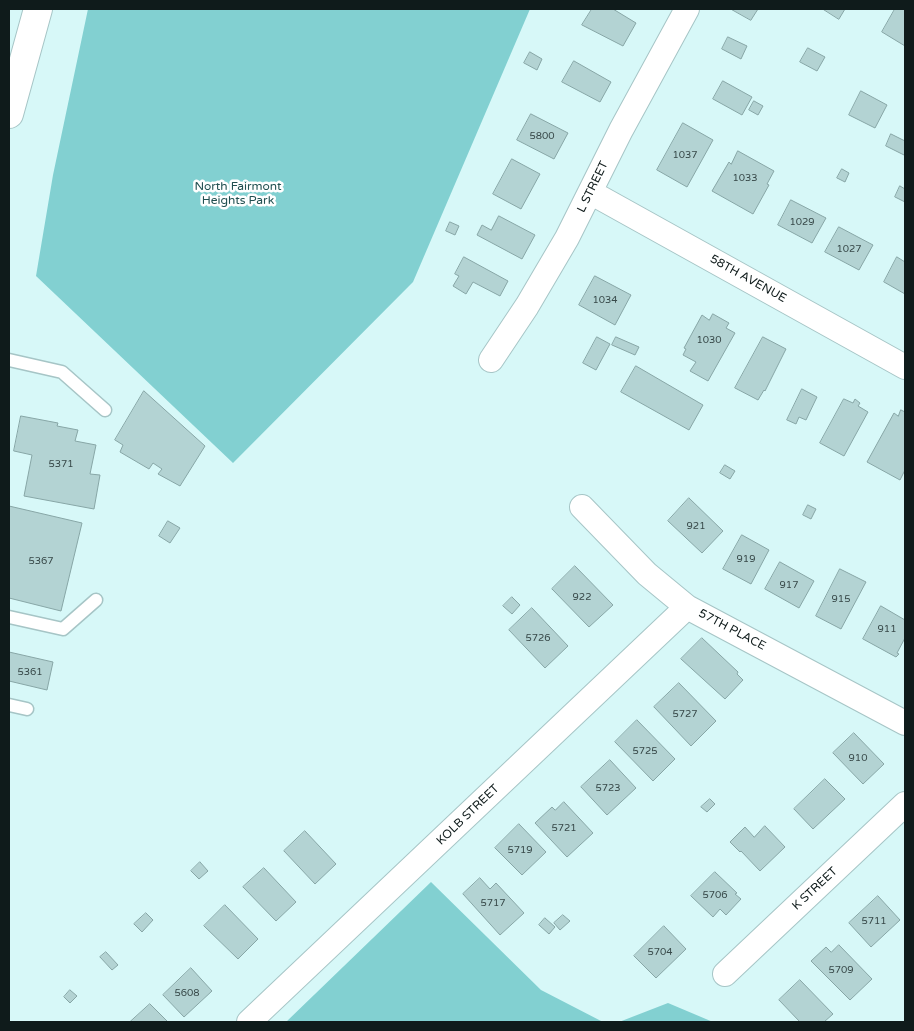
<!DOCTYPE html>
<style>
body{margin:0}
#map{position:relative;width:914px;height:1031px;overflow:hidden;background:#d7f8f8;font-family:"Varela Round",sans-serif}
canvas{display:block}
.frame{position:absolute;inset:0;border:10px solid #0f1b1b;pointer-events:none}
</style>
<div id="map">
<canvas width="914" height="1031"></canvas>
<div class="frame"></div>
</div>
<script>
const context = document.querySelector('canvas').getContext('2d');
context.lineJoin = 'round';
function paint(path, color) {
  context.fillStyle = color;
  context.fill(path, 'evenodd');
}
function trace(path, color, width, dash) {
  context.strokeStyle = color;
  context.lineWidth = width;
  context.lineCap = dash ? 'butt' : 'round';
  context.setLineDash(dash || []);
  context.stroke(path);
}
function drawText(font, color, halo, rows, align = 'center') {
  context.font = font + ' "Varela Round",sans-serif';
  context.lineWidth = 5;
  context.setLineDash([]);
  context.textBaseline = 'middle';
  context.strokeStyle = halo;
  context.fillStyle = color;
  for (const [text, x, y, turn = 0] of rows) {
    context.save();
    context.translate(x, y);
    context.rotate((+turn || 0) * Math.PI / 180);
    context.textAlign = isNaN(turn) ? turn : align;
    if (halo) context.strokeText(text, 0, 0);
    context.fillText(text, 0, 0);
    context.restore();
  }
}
paint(new Path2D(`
 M 88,9 L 530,9 L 413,282 L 233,463 L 36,276 L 53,175 Z
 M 431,882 L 541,990 L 603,1022 L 286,1022 Z
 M 668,1003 L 713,1022 L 619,1022 Z`), '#82d0d1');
const building = new Path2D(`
 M 592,9 L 613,9 L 636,23 L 623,46 L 582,25 Z
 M 731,9 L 758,9 L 751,20 Z
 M 823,9 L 845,9 L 839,19 Z
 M 895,9 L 905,9 L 905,46 L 882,32 Z
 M 728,37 L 747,46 L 741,59 L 722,49 Z
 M 808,48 L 825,57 L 817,71 L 800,62 Z
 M 530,52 L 542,59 L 537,70 L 524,63 Z
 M 574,61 L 611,82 L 600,102 L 562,82 Z
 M 723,81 L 752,97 L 742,115 L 713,99 Z
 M 861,91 L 887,105 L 875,128 L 849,115 Z
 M 754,101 L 763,106 L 758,115 L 749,110 Z
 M 531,114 L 568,133 L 554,159 L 517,140 Z
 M 683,123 L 713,140 L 687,187 L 657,170 Z
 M 891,134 L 905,141 L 905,152 L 904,155 L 886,146 Z
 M 738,151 L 774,171 L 767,184 L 769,185 L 753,214 L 712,191 L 729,162 L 731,164 Z
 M 512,159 L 540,174 L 521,209 L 493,194 Z
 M 842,169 L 849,173 L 845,182 L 837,178 Z
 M 900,186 L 905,189 L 905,202 L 895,197 Z
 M 791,200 L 826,218 L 812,243 L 778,225 Z
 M 499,216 L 535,235 L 522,259 L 477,235 L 482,225 L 491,230 Z
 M 450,222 L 459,226 L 455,235 L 446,231 Z
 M 839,227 L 873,245 L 859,270 L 825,252 Z
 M 464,257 L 508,281 L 500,296 L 473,282 L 466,294 L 453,286 L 459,276 L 455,274 Z
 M 897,257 L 905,262 L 905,294 L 884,282 Z
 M 595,276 L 631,295 L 615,325 L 579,305 Z
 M 713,314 L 729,323 L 726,328 L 735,333 L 708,381 L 690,371 L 696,362 L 683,355 L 686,349 L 684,348 L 702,315 L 709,320 Z
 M 597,337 L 610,344 L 596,370 L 583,363 Z
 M 616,337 L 639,347 L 635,355 L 612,345 Z
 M 763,337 L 786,349 L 765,391 L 764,390 L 758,400 L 735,388 Z
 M 636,366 L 703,405 L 689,430 L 621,392 Z
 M 802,389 L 817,397 L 806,420 L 799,417 L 796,424 L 787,420 Z
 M 144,391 L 205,446 L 180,486 L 158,474 L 162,469 L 153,463 L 149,469 L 120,452 L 123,445 L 115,440 Z
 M 844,399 L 853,403 L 855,399 L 860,403 L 858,406 L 868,412 L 844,456 L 820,443 Z
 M 901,410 L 905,412 L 905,470 L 900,480 L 867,462 L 894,413 L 898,416 Z
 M 21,416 L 58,423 L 57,426 L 78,430 L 75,441 L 96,445 L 90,474 L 100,475 L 94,509 L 24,496 L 32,455 L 14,451 Z
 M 725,465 L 735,471 L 730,479 L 720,473 Z
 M 689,498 L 723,531 L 702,553 L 668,521 Z
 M 808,505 L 816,509 L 811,519 L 803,515 Z
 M 9,506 L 82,523 L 61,611 L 9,598 Z
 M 168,521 L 180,528 L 170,543 L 159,536 Z
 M 742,535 L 769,550 L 751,584 L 723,569 Z
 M 780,562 L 814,581 L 799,608 L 765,589 Z
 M 575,566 L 613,605 L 589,627 L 552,589 Z
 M 840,569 L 866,582 L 841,629 L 816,616 Z
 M 512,597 L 520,605 L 512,614 L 503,606 Z
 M 881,606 L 905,620 L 905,638 L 897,653 L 899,654 L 896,657 L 863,639 Z
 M 532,608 L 568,646 L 545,668 L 509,630 Z
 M 702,638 L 738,672 L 737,674 L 743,680 L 725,699 L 681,659 Z
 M 9,652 L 53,662 L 47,690 L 9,681 Z
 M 679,683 L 716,721 L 691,746 L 654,707 Z
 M 637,720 L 675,759 L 653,781 L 615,742 Z
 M 854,733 L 884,764 L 863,784 L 833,753 Z
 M 610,760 L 636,788 L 607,815 L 581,787 Z
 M 825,779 L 845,799 L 813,829 L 794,809 Z
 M 710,799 L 715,804 L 707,812 L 701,807 Z
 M 564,802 L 593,833 L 567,857 L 535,823 L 552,807 L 555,810 Z
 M 519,824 L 546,852 L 522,875 L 495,848 Z
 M 765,826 L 785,847 L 760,871 L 741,851 L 740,852 L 730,842 L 745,827 L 754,837 Z
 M 305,831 L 336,864 L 315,884 L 284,851 Z
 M 200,862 L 208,871 L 199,879 L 191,871 Z
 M 264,868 L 296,902 L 276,921 L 243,887 Z
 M 715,872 L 737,893 L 735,894 L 741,899 L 726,915 L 720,909 L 713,917 L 691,896 Z
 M 480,878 L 490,889 L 496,883 L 524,913 L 500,935 L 463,894 Z
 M 878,896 L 900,920 L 871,947 L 849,923 Z
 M 225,905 L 258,939 L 238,959 L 204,926 Z
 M 146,913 L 153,920 L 142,932 L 134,924 Z
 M 563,915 L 570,921 L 560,930 L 554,923 Z
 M 545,918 L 555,927 L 549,934 L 539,925 Z
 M 664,926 L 686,949 L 656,978 L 634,956 Z
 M 839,945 L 872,979 L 850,1000 L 811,961 L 826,947 L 831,952 Z
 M 106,952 L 118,965 L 112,970 L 100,957 Z
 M 191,968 L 212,991 L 184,1017 L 163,995 Z
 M 800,980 L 833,1014 L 824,1022 L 800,1022 L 779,1000 Z
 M 70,990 L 77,996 L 70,1003 L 64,997 Z
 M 150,1004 L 168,1022 L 130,1022 Z`);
paint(building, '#b3d3d3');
trace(building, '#87a6a6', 1);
const lane = new Path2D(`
 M 9,360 L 62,372 L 105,410
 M 9,617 L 63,629 L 96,600
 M 9,705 L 27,709`);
const street = new Path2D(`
 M 590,192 L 905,367
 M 491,360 L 527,306 L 567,238 L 621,130 L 687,9
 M 582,507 L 647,574 L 687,607 L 905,723
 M 725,974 L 905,804
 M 249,1022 L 687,607`);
const secondary = new Path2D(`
 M 9,114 L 38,9`);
trace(lane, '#a6c5c6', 15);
trace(street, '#a6c5c6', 26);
trace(secondary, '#a6c5c6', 30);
trace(lane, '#fff', 12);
trace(street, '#fff', 24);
trace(secondary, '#fff', 28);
drawText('10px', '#384949', null, [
 ["5800",542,136],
 ["1037",685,155],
 ["1033",745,178],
 ["1029",802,222],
 ["1027",849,249],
 ["1034",605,300],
 ["1030",709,340],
 ["5371",61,464],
 ["921",696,526],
 ["919",746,559],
 ["5367",41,561],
 ["917",789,585],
 ["922",582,597],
 ["915",841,599],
 ["911",887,629],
 ["5726",538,638],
 ["5361",30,672],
 ["5727",685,714],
 ["5725",645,751],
 ["910",858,758],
 ["5723",608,788],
 ["5721",564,828],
 ["5719",520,850],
 ["5706",715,895],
 ["5717",493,903],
 ["5711",874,921],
 ["5704",660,952],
 ["5709",841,970],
 ["5608",187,993]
]);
drawText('12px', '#215051', '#fff', [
 ["North Fairmont",238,187],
 ["Heights Park",238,201]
]);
drawText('12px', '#0f1b1b', '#fff', [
 ["L STREET",593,187,-64],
 ["58TH AVENUE",748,279,29],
 ["57TH PLACE",732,630,28],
 ["KOLB STREET",468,815,-44],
 ["K STREET",815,889,-43]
]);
</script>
